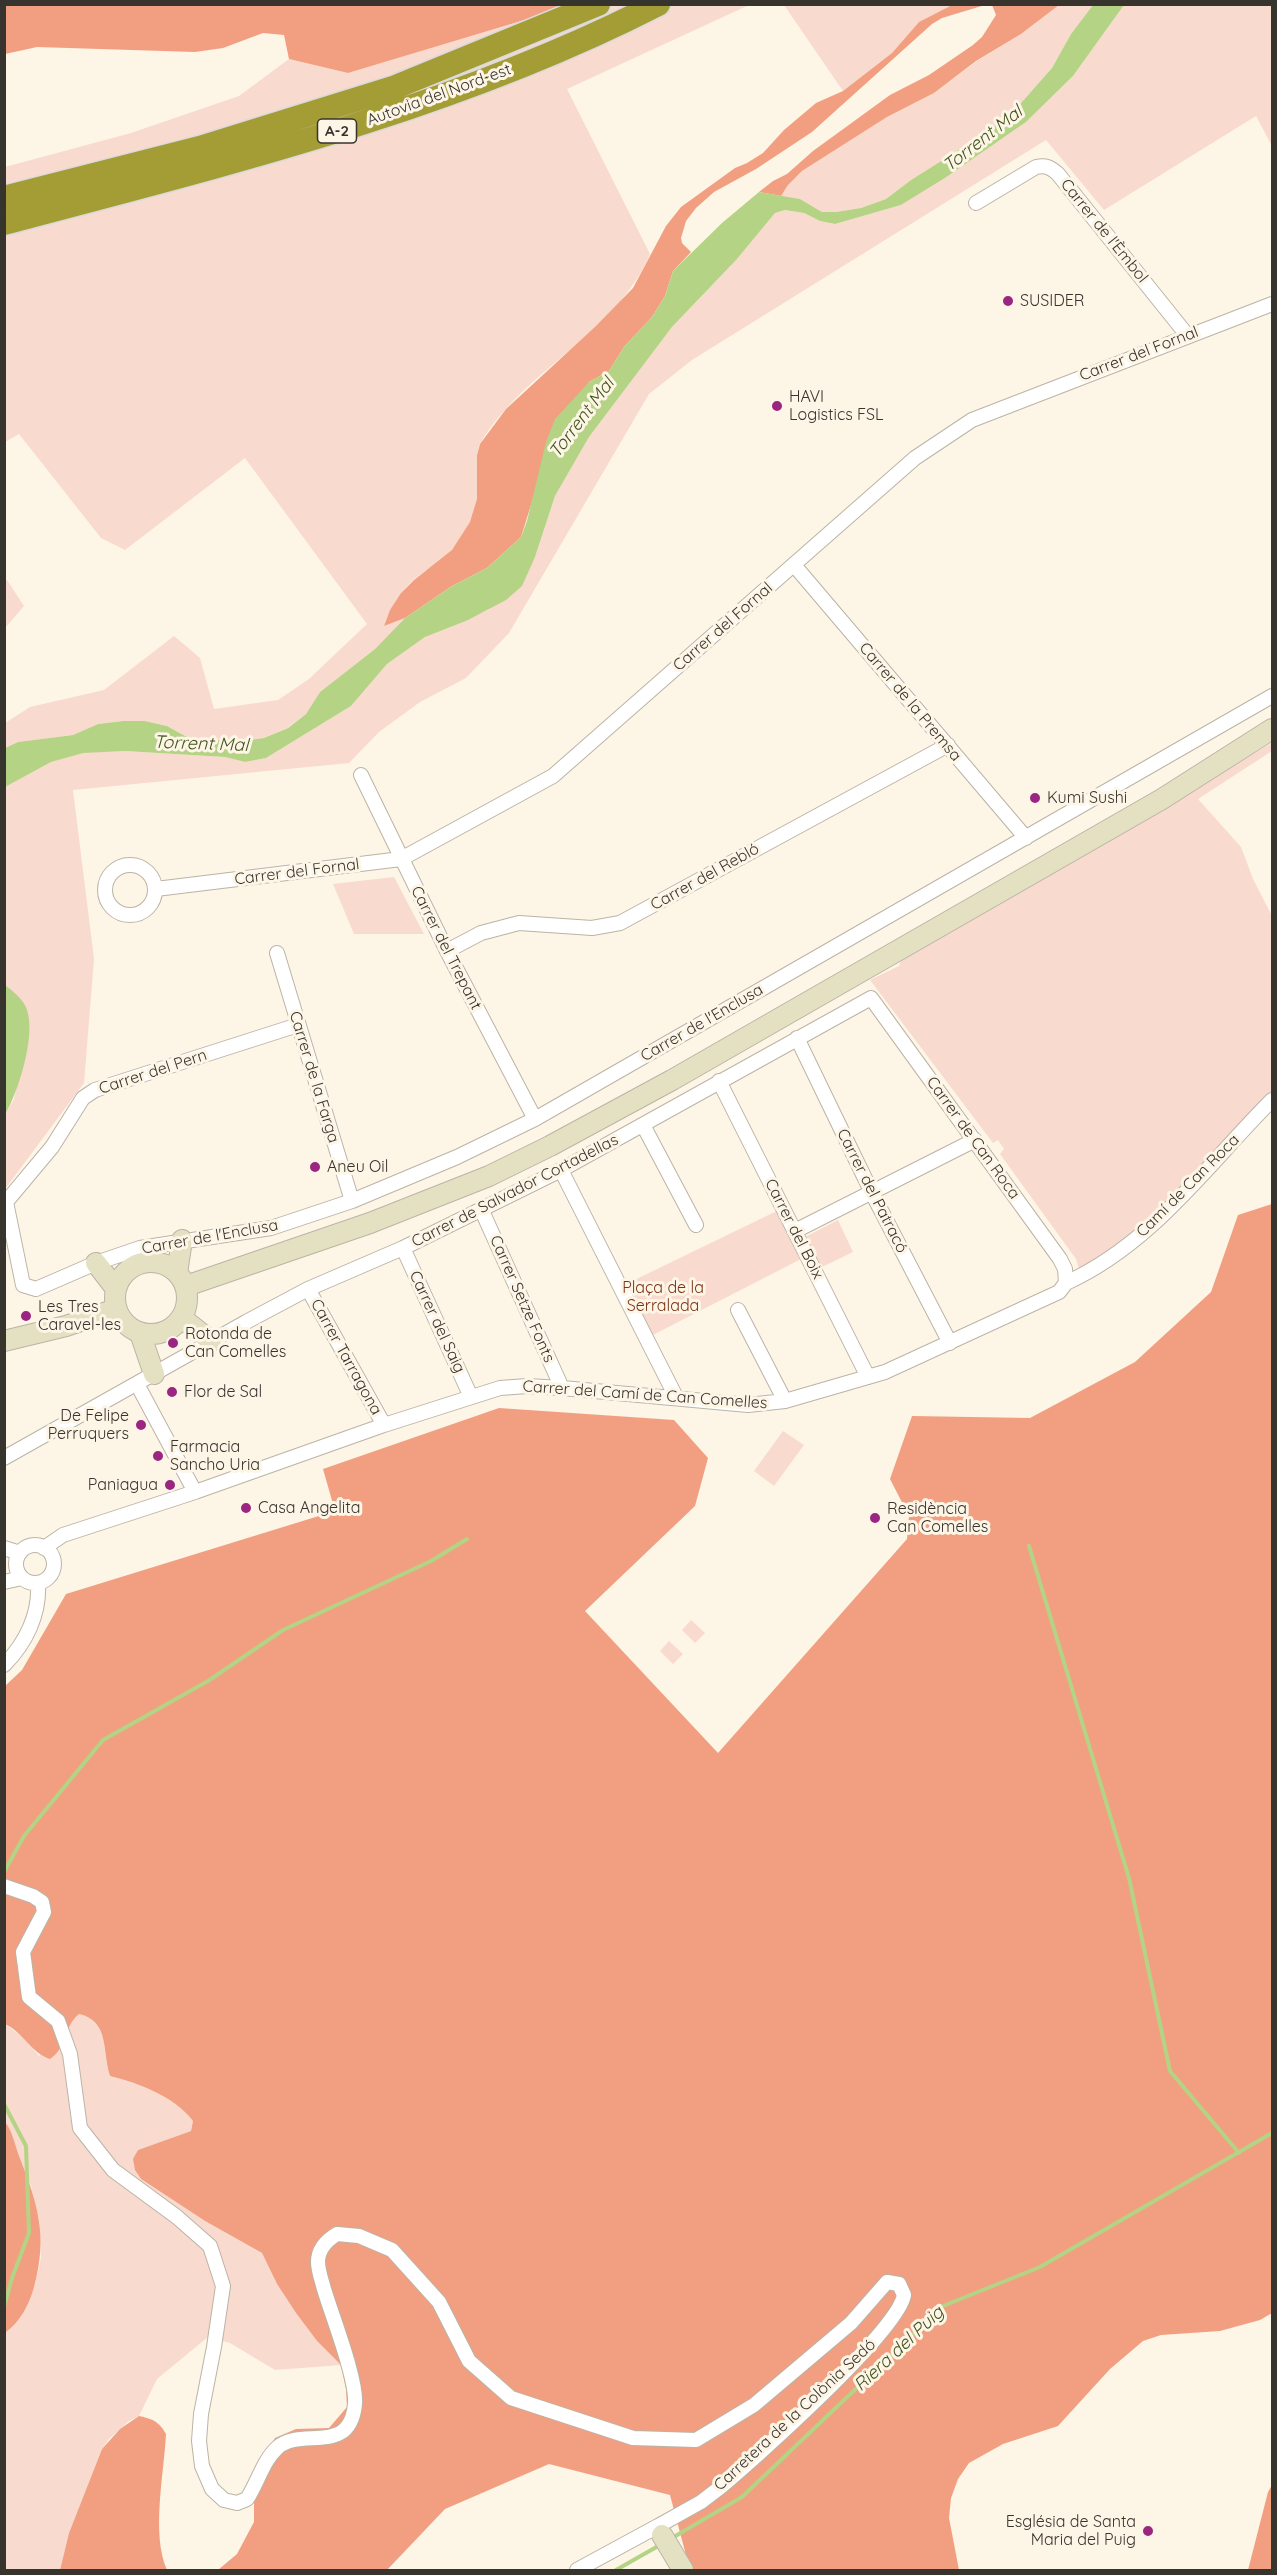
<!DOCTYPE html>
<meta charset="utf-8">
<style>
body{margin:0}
#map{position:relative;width:1277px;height:2575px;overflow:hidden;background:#fdf5e6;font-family:Quicksand,sans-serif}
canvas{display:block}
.frame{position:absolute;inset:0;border:6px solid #37342e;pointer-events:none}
</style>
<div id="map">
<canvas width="1277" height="2575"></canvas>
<div class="frame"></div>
</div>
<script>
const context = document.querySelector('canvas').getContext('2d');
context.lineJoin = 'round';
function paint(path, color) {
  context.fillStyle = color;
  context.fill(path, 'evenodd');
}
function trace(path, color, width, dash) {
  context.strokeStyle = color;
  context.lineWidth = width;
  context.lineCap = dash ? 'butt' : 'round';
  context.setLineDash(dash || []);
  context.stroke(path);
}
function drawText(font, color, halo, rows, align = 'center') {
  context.font = font + ' Quicksand,sans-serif';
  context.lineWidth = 6;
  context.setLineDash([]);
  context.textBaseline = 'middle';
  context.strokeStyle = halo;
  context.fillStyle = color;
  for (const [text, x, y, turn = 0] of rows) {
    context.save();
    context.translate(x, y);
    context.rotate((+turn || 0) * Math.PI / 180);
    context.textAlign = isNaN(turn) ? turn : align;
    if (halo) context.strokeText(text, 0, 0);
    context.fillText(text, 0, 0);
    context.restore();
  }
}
paint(new Path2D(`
 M 561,5 L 749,5 L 567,89 L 650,254 C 616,334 525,369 481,442 C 475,452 478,463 479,474 C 481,498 472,527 456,546 C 444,561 427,568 413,580 C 400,592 390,609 384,626 L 405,618 L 375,649 L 320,692 L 306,714 L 287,728 L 264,738 L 236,742 L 209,741 L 187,737 L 167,726 L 145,721 L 123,721 L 98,724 L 73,735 L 18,742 L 5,748 L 5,723 L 30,707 L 104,690 L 174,636 L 200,658 L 214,709 L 278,700 L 309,679 L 367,624 L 245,458 L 125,550 L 101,538 L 19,434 L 5,442 L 5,167 L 131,133 L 239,96 L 289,59 L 348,73 L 541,15 Z
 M 784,5 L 952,5 L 919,22 L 892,53 L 843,91 Z
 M 1059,5 L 1093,5 L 1071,34 L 1052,68 L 1021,103 L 987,132 L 911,180 L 886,199 L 861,208 L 836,212 L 822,212 L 800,199 L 781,196 L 788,185 L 802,171 L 887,117 L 934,93 L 977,61 L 1021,34 Z
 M 1124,5 L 1272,5 L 1272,146 L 1256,116 L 1104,210 L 1046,140 L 692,360 L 649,394 L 509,633 L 466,678 L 420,702 L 379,732 L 349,763 L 73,790 L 94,959 L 84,1083 L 5,1189 L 5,1115 L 14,1099 L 28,1037 L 5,985 L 4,787 L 51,762 L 83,752 L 125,751 L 225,757 L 245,762 L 266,758 L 351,706 L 387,664 L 425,637 L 488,610 L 535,557 L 555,496 L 589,437 L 672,327 L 737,259 L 775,213 L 785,210 L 804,213 L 820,221 L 835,224 L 901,205 L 945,178 L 1026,122 L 1073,76 Z
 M 7,580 L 24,606 L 5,628 L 4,581 Z
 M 1272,743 L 1272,751 L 1198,799 L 1241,847 L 1253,879 L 1272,916 L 1272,1094 L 1147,1225 L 1086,1270 L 1079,1269 L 1076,1259 L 1000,1154 L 1004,1149 L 998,1140 L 993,1143 L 870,980 L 899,966 L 902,957 Z
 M 394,877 L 424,934 L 354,934 L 333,884 Z
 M 783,1208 L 807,1256 L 645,1339 L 620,1287 Z
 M 838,1220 L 853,1252 L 820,1268 L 805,1237 Z
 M 783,1431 L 804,1445 L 774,1486 L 754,1471 Z
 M 691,1620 L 705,1633 L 695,1643 L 682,1630 Z
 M 669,1641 L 683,1654 L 673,1664 L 660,1651 Z
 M 79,2014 C 110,2021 102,2052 110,2076 C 139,2083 175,2097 193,2121 L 191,2131 L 138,2150 C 132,2162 134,2169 141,2179 L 205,2221 L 262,2253 L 277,2284 L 296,2313 L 317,2341 L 341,2365 L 275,2370 L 230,2343 L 208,2337 L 157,2379 L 139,2416 L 129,2421 L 109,2439 L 102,2449 L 69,2533 L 60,2570 L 5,2570 L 5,2333 L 9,2330 L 35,2284 L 41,2258 L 39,2219 L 31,2186 L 5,2122 L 5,2024 L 24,2038 L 39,2056 L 66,2031 L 70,2021 Z`), '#f9dacf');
paint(new Path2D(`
 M 5,5 L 561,5 L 541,15 L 348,73 L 289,59 L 284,35 L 263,33 L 223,48 L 195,52 L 37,47 L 5,54 Z
 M 952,5 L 985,5 L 942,18 L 932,24 L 812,132 L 756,169 L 714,192 L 696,208 L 686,221 L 681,238 L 682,243 L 691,252 L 673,271 L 665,296 L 652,317 L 624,347 L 609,371 L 589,382 L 536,489 L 521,537 L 487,568 L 452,586 L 405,618 L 384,626 L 390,610 L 401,593 L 414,580 L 452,550 L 470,522 L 477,499 L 477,455 L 480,444 L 506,409 L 596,326 L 633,288 L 666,226 L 681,207 L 735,168 L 747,163 L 763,153 L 784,130 L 816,103 L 843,91 L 892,53 L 919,22 Z
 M 992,5 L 1059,5 L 1021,34 L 976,61 L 934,93 L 887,117 L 802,171 L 788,185 L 781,196 L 759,192 L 773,181 L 787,174 L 813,151 L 890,95 L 929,75 L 973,45 L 982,37 L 996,15 Z
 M 1272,1204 L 1272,2313 L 1260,2320 L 1220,2331 L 1161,2335 L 1143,2341 L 1110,2369 L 1058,2426 L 1003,2444 L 969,2463 L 958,2479 L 951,2498 L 949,2518 L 959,2570 L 690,2570 L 670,2495 L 549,2464 L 445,2509 L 387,2570 L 218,2570 L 237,2554 L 254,2522 L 254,2475 L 275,2438 L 296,2429 L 329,2428 L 347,2407 L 346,2389 L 341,2365 L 317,2341 L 296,2313 L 277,2284 L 262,2253 L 205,2221 L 141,2179 L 135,2170 L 133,2159 L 138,2150 L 191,2131 L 193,2121 C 175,2097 139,2083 110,2076 C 102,2052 110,2021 79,2014 C 63,2027 67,2048 50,2059 C 31,2053 23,2032 5,2024 L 5,1686 L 22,1670 L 66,1594 L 335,1511 L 323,1469 L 499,1408 L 674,1420 L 708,1458 L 695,1506 L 585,1611 L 718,1753 L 907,1539 L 909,1516 L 890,1479 L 912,1416 L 1030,1418 L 1135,1362 L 1211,1292 L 1238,1215 Z
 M 5,2122 C 12,2130 15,2145 19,2156 C 38,2204 48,2236 34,2287 C 29,2305 20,2322 5,2333 Z
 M 139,2416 C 152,2419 159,2421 166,2434 C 164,2474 151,2534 167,2570 L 60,2570 L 69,2533 L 102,2449 L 120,2429 Z
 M 1272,2485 L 1272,2570 L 1248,2570 L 1268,2492 Z`), '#f19f80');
paint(new Path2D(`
 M 1093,5 L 1124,5 L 1073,76 L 1026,122 L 945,178 L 901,205 L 835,224 L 820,221 L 804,213 L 785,210 L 775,213 L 737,259 L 672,327 L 589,437 L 555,496 L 535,557 L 522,586 L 506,600 L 468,620 L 425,637 L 387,664 L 351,706 L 266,758 L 245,762 L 225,757 L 125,751 L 83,753 L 51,762 L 5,787 L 5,748 L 18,742 L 73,735 L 98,724 L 123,721 L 145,721 L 167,726 L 187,737 L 236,742 L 264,738 L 288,728 L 306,714 L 320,692 L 375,649 L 405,618 L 452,586 L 487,568 L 521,537 L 527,521 L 546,442 L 555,419 L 589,382 L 609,371 L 624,347 L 652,317 L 665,296 L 673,271 L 722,223 L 759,192 L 800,199 L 822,212 L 836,212 L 861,208 L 886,199 L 911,180 L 987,132 L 1021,103 L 1052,68 L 1071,34 Z
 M 5,985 C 13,991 24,1000 27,1010 C 36,1037 18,1092 5,1115 L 6,1042 Z`), '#b5d385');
trace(new Path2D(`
 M 1029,1546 L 1129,1878 L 1170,2071 L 1239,2153
 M 4,1872 L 24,1836 L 103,1740 L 208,1681 L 283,1630 L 431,1561 L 467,1539
 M 4,2104 L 26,2146 L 29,2233 L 12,2278 L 4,2307
 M 672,2538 L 742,2497 L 943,2306 L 1040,2267 L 1272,2133
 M 616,2570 L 660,2545`), '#b5d385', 4);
const street = new Path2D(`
 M 976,203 L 1036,167 C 1046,165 1050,167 1058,174 L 1187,335
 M 794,565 L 1026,838
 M 361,775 L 447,951 L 535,1119
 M105 890a25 25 0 1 1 50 0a25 25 0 1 1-50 0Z
 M 156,889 L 401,859 L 553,776 L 915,458 L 972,420 L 1272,304
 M 447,951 L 481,933 L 519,923 L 592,928 L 620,923 L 948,745
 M 277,953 L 352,1201
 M 298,1025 L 95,1090 L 83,1098 L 52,1147 L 6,1202 L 23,1285 L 36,1289 L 96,1263 L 140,1248 L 271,1228 L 352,1201 L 457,1157 L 535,1119 L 1272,696
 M 797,1038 L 872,1193 L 950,1343
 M 719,1081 L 868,1377
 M 643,1125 L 696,1225
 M 561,1170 L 676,1397
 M 482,1211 L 562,1388
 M 795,1231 L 975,1140
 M 403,1248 L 471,1397
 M 1066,1283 C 1152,1244 1207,1165 1272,1100
 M 308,1289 L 384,1425
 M 738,1310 L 785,1401
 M 137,1384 L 195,1492
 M 4,1458 L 246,1322 L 308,1289 L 403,1248 L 561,1170 L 871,998 L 1060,1259 L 1065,1269 L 1066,1283
 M16 1564a19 19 0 1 1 38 0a19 19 0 1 1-38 0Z
 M 4,1548 L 20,1553
 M 44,1548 L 63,1535 L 195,1492 L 384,1425 L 500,1388 L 527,1386 L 562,1388 L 748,1405 L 785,1401 L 885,1372 L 1059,1292 L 1066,1283
 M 4,1582 L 22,1578
 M 4,1665 C 26,1643 40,1614 38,1583
 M 4,1886 L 33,1896 L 42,1902 L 44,1912 L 23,1952 L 29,1997 L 58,2021 L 70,2054 L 80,2128 L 113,2170 L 177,2217 L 210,2246 L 223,2286 L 214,2347 L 201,2414 L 199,2441 L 202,2466 L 212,2489 L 224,2500 L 237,2503 L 247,2499 C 258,2482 263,2461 277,2448 C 301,2426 350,2457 355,2404 C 357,2379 332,2316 324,2289 C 322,2281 318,2271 318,2262 C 318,2249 327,2240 337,2234 L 359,2236 L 392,2250 L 439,2302 L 469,2361 L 511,2398 L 633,2438 L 696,2440 L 754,2405 L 851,2323 L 887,2282 L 899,2284 L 904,2295 C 898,2331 752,2461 718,2489 L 701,2502 L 658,2526
 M 577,2570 L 658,2526 L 661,2533`);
const secondary = new Path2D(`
 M115 1298a36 36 0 1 1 72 0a36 36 0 1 1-72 0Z
 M 96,1263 L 116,1289
 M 177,1273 L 182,1240
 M 186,1286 L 370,1223 L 489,1176 L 550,1146 L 672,1080 L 1162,799 L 1272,729
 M 182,1318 L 211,1341
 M 140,1333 L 154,1374
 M 4,1341 L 66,1326 L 116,1309
 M 662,2535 L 683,2570`);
const highway = new Path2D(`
 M 4,198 L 200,148 L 393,88 L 598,4
 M 4,223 C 226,164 453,109 658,4`);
trace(street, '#bbb4a6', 16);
trace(secondary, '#bbb4a6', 22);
trace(highway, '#dbdad9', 27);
trace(street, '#fff', 14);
trace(secondary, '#e4e1c2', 20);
trace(highway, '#a49c35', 24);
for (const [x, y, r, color] of [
 [1008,301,6,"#9a2682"],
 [777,406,6,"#9a2682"],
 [1035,798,6,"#9a2682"],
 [315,1167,6,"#9a2682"],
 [26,1316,6,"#9a2682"],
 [173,1343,6,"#9a2682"],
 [172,1392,6,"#9a2682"],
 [141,1425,6,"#9a2682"],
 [158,1456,6,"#9a2682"],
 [170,1485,6,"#9a2682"],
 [246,1508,6,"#9a2682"],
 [875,1518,6,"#9a2682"],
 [1148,2531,6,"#9a2682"]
]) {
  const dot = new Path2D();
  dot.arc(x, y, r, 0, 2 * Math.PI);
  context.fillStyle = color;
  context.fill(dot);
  trace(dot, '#fdf5e6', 2);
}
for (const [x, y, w] of [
 [337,131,39]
]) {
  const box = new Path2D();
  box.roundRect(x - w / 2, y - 12, w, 24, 4.5);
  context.fillStyle = '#fdf5e6';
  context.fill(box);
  trace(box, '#37342e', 1.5);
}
drawText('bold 15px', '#37342e', null, [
 ["A-2",337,131]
]);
drawText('16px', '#37342e', '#fdf5e6', [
 ["Autovia del Nord-est",439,95,-20],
 ["Carrer de l'Èmbol",1104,231,51],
 ["Carrer del Fornal",1139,354,-21],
 ["Carrer del Fornal",723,627,-41],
 ["Carrer de la Premsa",910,702,50],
 ["Carrer del Fornal",297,872,-7],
 ["Carrer del Rebló",705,877,-29],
 ["Carrer del Trepant",446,948,63],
 ["Carrer de l'Enclusa",702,1023,-30],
 ["Carrer del Pern",153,1072,-18],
 ["Carrer de la Farga",314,1077,73],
 ["Carrer de Can Roca",973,1138,54],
 ["Camí de Can Roca",1188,1186,-45],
 ["Carrer de Salvador Cortadellas",515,1191,-27],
 ["Carrer del Patracó",872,1191,63],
 ["Carrer del Boix",794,1229,63],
 ["Carrer de l'Enclusa",210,1237,-10],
 ["Carrer Setze Fonts",522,1299,66],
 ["Carrer del Saig",437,1322,65],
 ["Carrer Tarragona",346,1357,61],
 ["Carrer del Camí de Can Comelles",645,1395,4],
 ["Carretera de la Colònia Sedó",795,2415,-43]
]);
drawText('16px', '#37342e', '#fdf5e6', [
 ["SUSIDER",1020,301],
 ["HAVI",789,397],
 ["Logistics FSL",789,415],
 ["Kumi Sushi",1047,798],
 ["Aneu Oil",327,1167],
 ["Les Tres",38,1307],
 ["Caravel-les",38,1325],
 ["Rotonda de",185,1334],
 ["Can Comelles",185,1352],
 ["Flor de Sal",184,1392],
 ["De Felipe",129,1416,"right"],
 ["Perruquers",129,1434,"right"],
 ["Farmacia",170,1447],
 ["Sancho Uria",170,1465],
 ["Paniagua",158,1485,"right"],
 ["Casa Angelita",258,1508],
 ["Residència",887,1509],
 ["Can Comelles",887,1527],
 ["Església de Santa",1136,2522,"right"],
 ["Maria del Puig",1136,2540,"right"]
], 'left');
drawText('16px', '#7c3315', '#fdf5e6', [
 ["Plaça de la",663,1288],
 ["Serralada",663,1306]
]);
drawText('italic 18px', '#41541d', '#fdf5e6', [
 ["Torrent Mal",983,139,-38],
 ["Torrent Mal",582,418,-53],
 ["Torrent Mal",201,744,2],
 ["Riera del Puig",899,2349,-43]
]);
</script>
